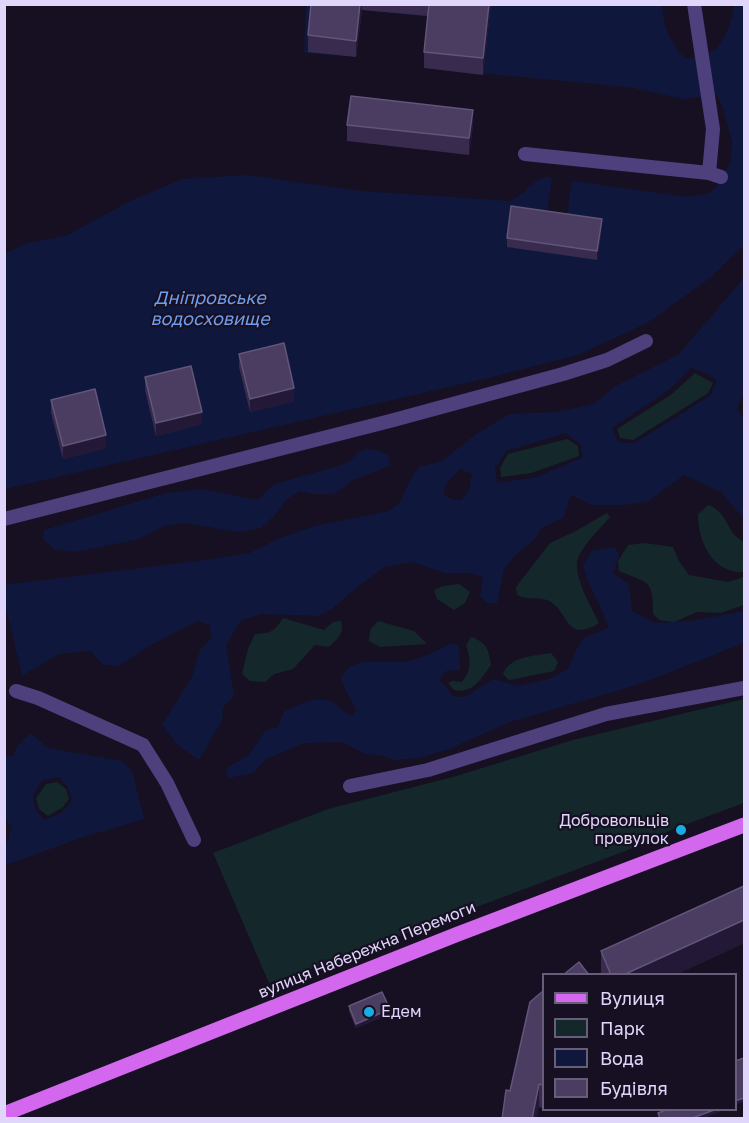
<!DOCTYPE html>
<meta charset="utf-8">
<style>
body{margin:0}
#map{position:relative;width:749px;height:1123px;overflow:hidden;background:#161022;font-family:"Golos Text",sans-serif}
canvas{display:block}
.frame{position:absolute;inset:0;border:6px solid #e0d6fb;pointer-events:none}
.legend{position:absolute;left:542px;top:973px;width:195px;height:138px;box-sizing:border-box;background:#161022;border:2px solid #675f79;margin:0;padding:8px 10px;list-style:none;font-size:18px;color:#e0d6fb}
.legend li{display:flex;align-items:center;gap:12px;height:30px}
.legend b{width:30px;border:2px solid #675f79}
</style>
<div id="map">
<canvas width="749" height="1123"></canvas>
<div class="frame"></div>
<ul class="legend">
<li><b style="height:8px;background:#d368ef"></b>Вулиця</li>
<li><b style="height:16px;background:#14282b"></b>Парк</li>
<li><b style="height:16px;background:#0f183c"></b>Вода</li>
<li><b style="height:16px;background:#4a3d61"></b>Будівля</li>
</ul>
</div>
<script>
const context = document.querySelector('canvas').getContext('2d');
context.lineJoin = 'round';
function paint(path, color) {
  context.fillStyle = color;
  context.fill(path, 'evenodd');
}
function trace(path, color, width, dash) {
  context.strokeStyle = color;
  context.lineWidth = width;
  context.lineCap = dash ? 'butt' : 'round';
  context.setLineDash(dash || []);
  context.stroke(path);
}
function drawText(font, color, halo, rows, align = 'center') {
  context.font = font + ' "Golos Text",sans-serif';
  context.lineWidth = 4.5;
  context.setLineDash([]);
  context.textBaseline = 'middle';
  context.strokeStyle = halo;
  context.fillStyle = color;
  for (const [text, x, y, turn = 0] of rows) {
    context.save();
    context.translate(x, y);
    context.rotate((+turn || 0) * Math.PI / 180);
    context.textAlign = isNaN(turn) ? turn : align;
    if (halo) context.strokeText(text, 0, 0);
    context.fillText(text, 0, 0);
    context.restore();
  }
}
paint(new Path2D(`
 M 695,373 L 713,383 L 708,393 L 633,440 L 620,438 L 617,429 L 672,394 Z
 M 567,439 L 578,446 L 579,456 L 531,473 L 501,477 L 500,468 L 508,454 Z
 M 708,505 C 730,513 724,532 744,542 L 744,572 C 713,574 698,542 698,514 Z
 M 607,513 L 610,517 C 600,529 584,543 578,558 C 572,575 592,608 599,623 C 565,644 569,611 549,601 C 538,596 529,601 517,595 L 516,587 L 550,543 L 576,531 Z
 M 645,543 L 673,547 L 679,561 L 689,575 L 728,582 L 744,577 L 744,605 L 720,613 L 697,612 L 674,622 L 659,620 L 653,614 C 653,578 649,584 619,571 L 618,561 L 628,545 Z
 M 459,584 L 470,592 L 465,603 L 454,610 L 437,599 L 434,590 L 443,586 Z
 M 283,618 L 324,630 L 333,622 L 341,621 C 345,633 337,639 329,647 L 315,645 L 293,669 L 274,674 L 265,682 L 250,681 L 242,674 L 248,649 L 255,634 C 272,633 274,632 283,618 Z
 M 378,621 L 414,631 L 427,644 L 380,647 L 369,641 L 370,630 Z
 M 471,637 C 487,643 488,648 491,665 C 481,679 473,694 454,690 L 448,683 L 452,681 L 462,682 C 472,669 471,660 466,645 Z
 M 551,653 L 558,662 L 554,671 L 509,680 L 503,674 C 510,656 534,656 551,653 Z
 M 744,699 L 744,803 L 676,828 L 628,850 L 317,967 L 269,983 L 213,853 L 328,809 L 453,777 L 573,740 Z
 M 57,782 L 66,789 L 69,799 L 63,807 L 48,816 L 39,809 L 36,798 L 46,784 Z`), '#14282b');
paint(new Path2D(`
 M 306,5 L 662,5 C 665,29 668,41 686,59 C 695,57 705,56 713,51 C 724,44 734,17 734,5 L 744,5 L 744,245 L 710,278 L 647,323 L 578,355 L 488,378 L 5,489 L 5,254 L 27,243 L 66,236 L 132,200 L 183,179 L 247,175 L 360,191 L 511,201 C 525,194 531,181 545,177 L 687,197 L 710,193 L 717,186 L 731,161 L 732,142 L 723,108 L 717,95 L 683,99 L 633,88 L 596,84 L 424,68 L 429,17 L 362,10 L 356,57 L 304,53 Z
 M 744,278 L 744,393 L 741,398 L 737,410 L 744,418 L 744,519 L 721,492 L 684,475 L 649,501 L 625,505 L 592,505 L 571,495 L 563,518 L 542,528 L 532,542 L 519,551 L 504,569 L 497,603 L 487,603 L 480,596 L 483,577 L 470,573 L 444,573 L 413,562 L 384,567 L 351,592 L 332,609 L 318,616 L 262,614 L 241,620 L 226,645 L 234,695 L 223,708 L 222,720 L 199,760 L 180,747 L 162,725 L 192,677 L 200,650 L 211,638 L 210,625 L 197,621 L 144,649 L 119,666 L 103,665 L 91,651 L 59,654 L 20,677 L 5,682 L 4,585 L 206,560 L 250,553 L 280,538 L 315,526 L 389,511 L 400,502 L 409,482 L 419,467 L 442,461 L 475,435 L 509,414 L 556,412 L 594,404 L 614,387 L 678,355 ZM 691,368 L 706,373 L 717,381 L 711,395 L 678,416 L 634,443 L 618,442 L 612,428 L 669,390 ZM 566,433 L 581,445 L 583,457 L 537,477 L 497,483 L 495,468 L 506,451 ZM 460,469 L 472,474 L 469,490 L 461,500 L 453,500 L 444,494 L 445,485 Z
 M 366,449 L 378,450 L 389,456 L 389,466 L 353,480 L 334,494 L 313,494 L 300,491 L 286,500 L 274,516 L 261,528 L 237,532 L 185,523 L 164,526 L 140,539 L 75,552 L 54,549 L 43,539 L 44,530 L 166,493 L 201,489 L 257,500 L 275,484 L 338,466 L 349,462 L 358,452 Z
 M 615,547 L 619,555 L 613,573 L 629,584 L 632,611 L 655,623 L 691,621 L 744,611 L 744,643 L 637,685 L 510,722 L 449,749 L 419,758 L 395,760 L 379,755 L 365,754 L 342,742 L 303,743 L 265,760 L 254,773 L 228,778 L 226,768 L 248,756 L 266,730 L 277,728 L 284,712 C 298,705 316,694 332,702 C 340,706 342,713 353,716 L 356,710 L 345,689 L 341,677 L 350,666 L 364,662 L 406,662 L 430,654 L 451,643 L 459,646 L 460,670 L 446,671 L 439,679 L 454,697 L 465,697 L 493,679 L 518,686 L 549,679 L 568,669 C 573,659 576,645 585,638 C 592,634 601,632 608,627 C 602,605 588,588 583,565 L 592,551 Z
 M 31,733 L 48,748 L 122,761 L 132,771 L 144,819 L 84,837 L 5,865 L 5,842 L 9,841 L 11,826 L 5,817 L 5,755 L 13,756 L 17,746 ZM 59,777 L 68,788 L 72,801 L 61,813 L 44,820 C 31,804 29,797 43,780 Z`), '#0f183c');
paint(new Path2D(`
 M 552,178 L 572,180 L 567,215 L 547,211 Z
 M 4,600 L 23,679 L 5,685 L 4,685 Z`), '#161022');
trace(new Path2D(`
 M 694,4 L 713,129 L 709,173 L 721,177
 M 525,154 L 709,173
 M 4,519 L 390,421 L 563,374 L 607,360 L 646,341
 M 16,691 L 38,698 L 143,745 L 167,783 L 194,840
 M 350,786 L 428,770 L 606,714 L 744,688`), '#4d407c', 14);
trace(new Path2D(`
 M 4,1114 L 458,934 L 744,825`), '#d368ef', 15);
paint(new Path2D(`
 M 311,4 L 491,4 L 483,75 L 424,68 L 424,52 L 428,16 L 362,10 L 356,57 L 308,52 L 308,35 Z
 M 347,125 L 473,126 L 469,155 L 347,141 Z
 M 602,228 L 597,260 L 507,247 L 507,238 Z
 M 239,354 L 294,401 L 250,412 L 239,367 Z
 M 145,377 L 202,424 L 156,436 L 145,390 Z
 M 51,400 L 106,448 L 63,459 L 51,413 Z
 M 744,943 L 675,975 L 601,975 L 601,951 Z
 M 543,991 L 543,1108 L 539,1107 L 510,1091 Z
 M 349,1006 L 390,1014 L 356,1028 L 349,1011 Z`), '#382b4e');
paint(new Path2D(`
 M 360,4 L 362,4 L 362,10 L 356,57 L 356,41 Z
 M 489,4 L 491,4 L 483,75 L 483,58 Z
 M 473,110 L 473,126 L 469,155 L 469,138 Z
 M 602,219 L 602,228 L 597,260 L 597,251 Z
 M 294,388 L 294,401 L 250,412 L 250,399 Z
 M 202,412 L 202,424 L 156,436 L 156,423 Z
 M 106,435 L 106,448 L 63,459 L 63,446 Z
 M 744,920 L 744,943 L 675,975 L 623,975 Z
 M 390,1009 L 390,1014 L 356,1028 L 356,1024 Z
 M 539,1084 L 539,1107 L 537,1119 L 532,1119 Z
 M 744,1098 L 744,1102 L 735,1105 L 735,1101 Z
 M 714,1110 L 725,1110 L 702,1119 L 690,1119 Z`), '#231835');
const building = new Path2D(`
 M 311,4 L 360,4 L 356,41 L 308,35 Z
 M 429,4 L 489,4 L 483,58 L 424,52 Z
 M 351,96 L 473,110 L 469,138 L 347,125 Z
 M 511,206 L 602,219 L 597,251 L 507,238 Z
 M 284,343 L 294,388 L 250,399 L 239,354 Z
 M 191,366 L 202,412 L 156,423 L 145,377 Z
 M 95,389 L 106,435 L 63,446 L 51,400 Z
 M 744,886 L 744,920 L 623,975 L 611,975 L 601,951 Z
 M 579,962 L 589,975 L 563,975 Z
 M 543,991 L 543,1085 L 539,1084 L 532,1119 L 502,1119 L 506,1090 L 510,1091 L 530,1002 Z
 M 382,992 L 390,1009 L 356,1024 L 349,1006 Z
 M 744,1058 L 744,1098 L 735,1101 L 735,1061 Z
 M 666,1110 L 714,1110 L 690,1119 L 660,1119 L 658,1113 Z`);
paint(building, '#4a3d61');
trace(building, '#615579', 1.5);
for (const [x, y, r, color] of [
 [681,830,6,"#19ade4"],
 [369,1012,6,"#19ade4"]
]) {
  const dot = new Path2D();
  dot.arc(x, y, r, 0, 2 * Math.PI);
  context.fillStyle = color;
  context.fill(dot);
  trace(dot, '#161022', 2);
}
drawText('16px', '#e0d6fb', '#161022', [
 ["Добровольців",669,821],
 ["провулок",669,839],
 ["Едем",381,1012,"left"]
], 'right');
drawText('16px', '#e0d6fb', '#161022', [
 ["вулиця Набережна Перемоги",367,950,-22]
]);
drawText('italic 18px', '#6f9eef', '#161022', [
 ["Дніпровське",210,298],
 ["водосховище",210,319]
]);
</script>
